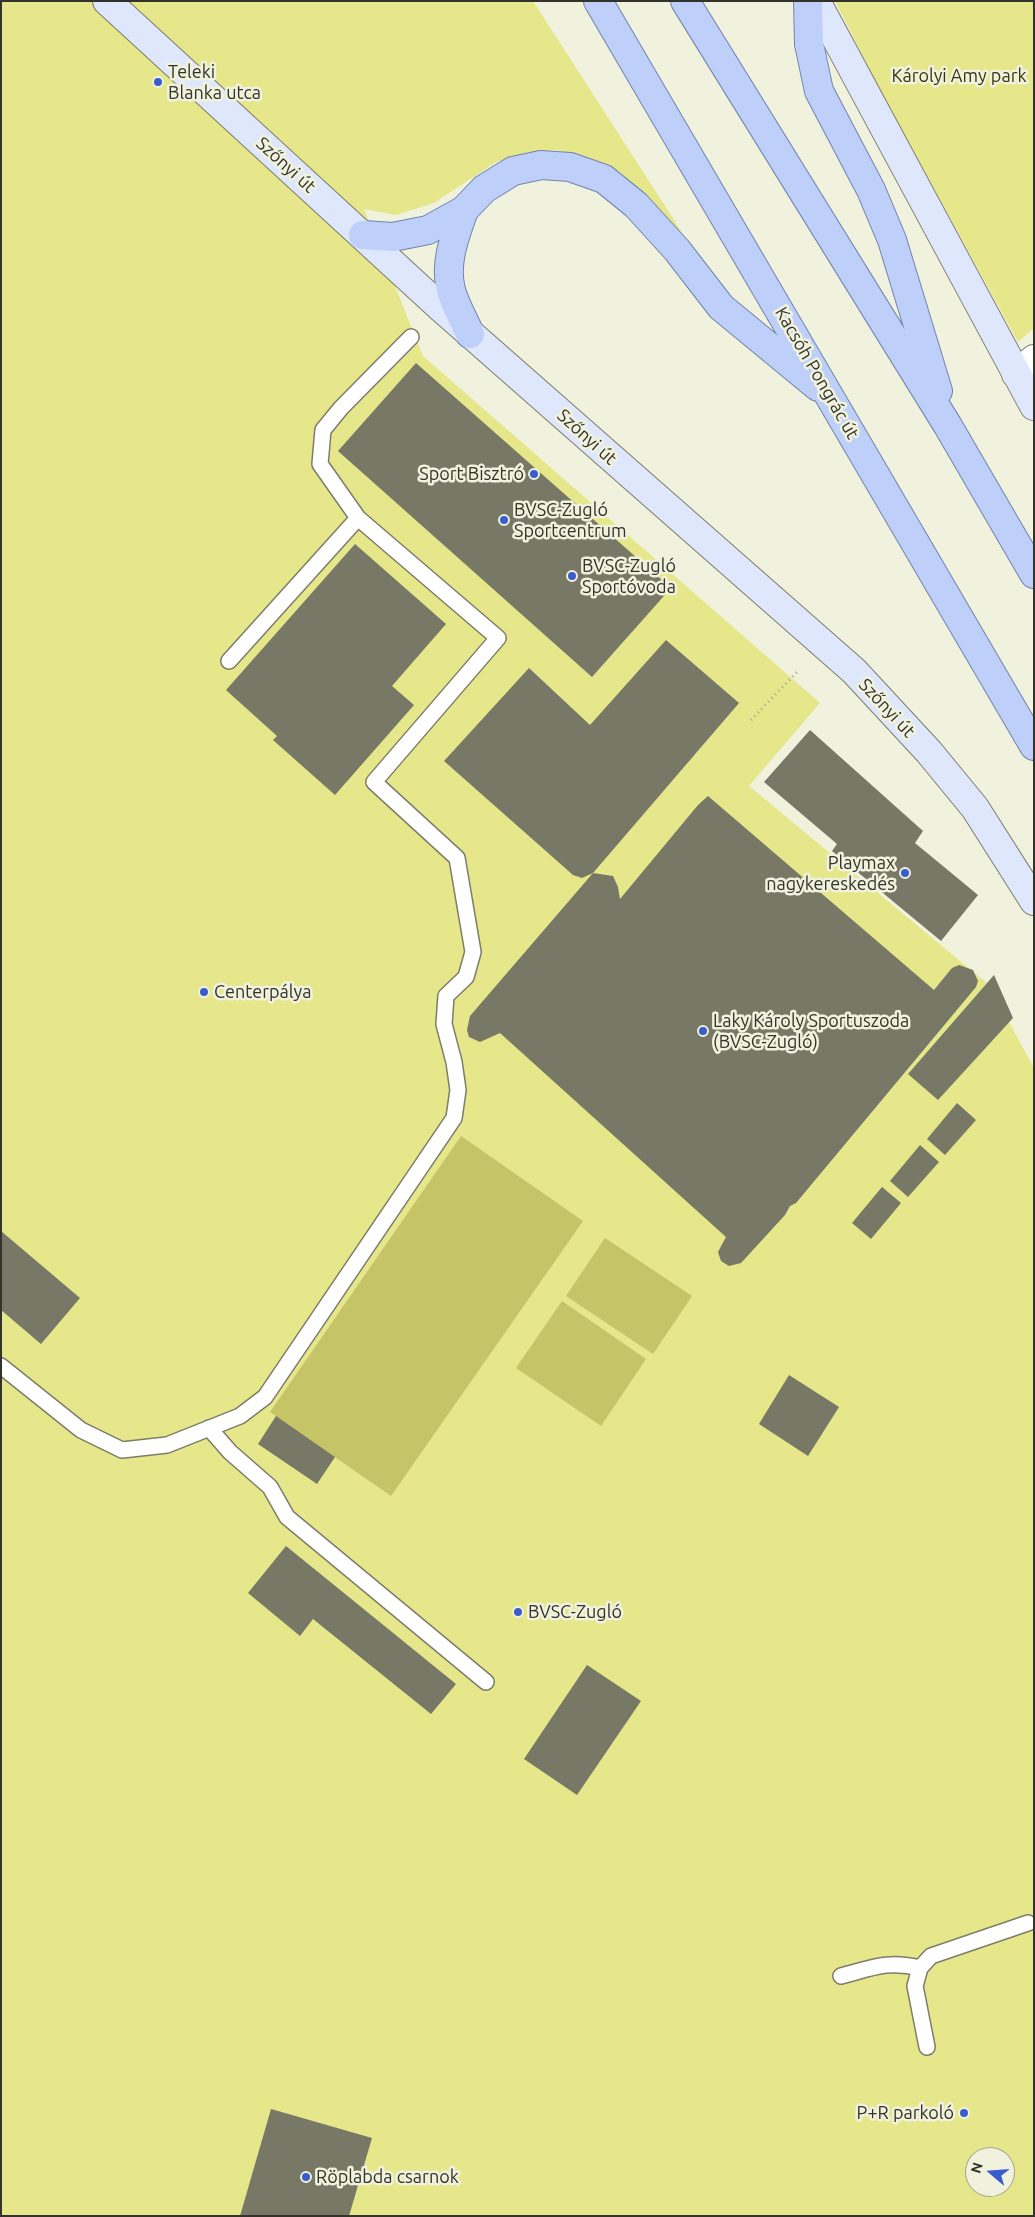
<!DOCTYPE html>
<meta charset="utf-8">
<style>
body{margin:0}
#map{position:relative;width:1035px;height:2217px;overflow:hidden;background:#f1f2dd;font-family:Ubuntu,sans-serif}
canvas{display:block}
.frame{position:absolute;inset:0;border:2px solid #32332a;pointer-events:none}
.north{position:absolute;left:965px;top:2147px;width:50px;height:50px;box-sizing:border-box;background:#f1f2dd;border:1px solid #a5a695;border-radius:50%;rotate:288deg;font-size:14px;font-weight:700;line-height:20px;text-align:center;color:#32332a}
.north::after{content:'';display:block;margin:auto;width:18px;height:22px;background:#3a5dce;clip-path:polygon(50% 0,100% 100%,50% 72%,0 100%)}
</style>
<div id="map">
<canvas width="1035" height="2217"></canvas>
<div class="frame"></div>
<div class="north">N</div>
</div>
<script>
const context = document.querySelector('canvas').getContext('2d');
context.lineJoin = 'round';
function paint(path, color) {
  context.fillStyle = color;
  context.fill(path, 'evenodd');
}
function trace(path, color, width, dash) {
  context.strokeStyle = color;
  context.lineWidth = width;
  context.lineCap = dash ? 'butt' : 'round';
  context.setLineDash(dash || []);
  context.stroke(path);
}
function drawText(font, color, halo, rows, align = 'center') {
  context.font = font + ' Ubuntu,sans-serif';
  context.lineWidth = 5;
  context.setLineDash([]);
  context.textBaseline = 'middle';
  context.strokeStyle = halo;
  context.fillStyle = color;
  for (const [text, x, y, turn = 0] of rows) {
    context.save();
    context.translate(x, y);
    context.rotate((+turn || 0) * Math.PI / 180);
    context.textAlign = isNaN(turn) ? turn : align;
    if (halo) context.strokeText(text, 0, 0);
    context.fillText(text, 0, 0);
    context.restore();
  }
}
paint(new Path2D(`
 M 1,1 L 533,1 L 683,234 L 619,171 L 589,158 L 557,150 L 528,152 L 496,162 L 434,203 L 396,215 L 364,209 L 423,356 L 820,703 L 749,786 L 989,985 L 1034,1068 L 1034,2216 L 1,2216 ZM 975,2157 L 1005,2157 L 1005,2187 L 975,2187 Z
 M 835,1 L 1034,1 L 1034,328 L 1018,342 L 879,88 Z`), '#e6e68b');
paint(new Path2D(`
 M 461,1136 L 583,1221 L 391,1496 L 270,1412 Z
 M 605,1238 L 692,1296 L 653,1354 L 566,1296 Z
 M 562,1301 L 646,1359 L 601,1426 L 516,1368 Z`), '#c5c466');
paint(new Path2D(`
 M 416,363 L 671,588 L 592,677 L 338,451 Z
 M 355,544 L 446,624 L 392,686 L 414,705 L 335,795 L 273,740 L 277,736 L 226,690 Z
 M 666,640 L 739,703 L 593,873 L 582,878 L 573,875 L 444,761 L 529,668 L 590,725 Z
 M 810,730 L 923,831 L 915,843 L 978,895 L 941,941 L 832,851 L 837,844 L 764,782 Z
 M 708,796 L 934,990 L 952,968 L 959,965 L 973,970 L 978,981 L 976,987 L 796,1203 L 790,1206 L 785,1215 L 741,1263 L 729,1266 L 721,1261 L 718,1252 L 726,1237 L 500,1033 L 480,1042 L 469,1037 L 467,1030 L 470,1016 L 593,873 L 613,876 L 618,887 L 620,899 L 698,805 Z
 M 994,975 L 1013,1018 L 938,1100 L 908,1074 Z
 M 957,1103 L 976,1120 L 945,1155 L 927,1139 Z
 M 920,1145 L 939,1162 L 908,1197 L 890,1181 Z
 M 882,1187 L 901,1203 L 871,1239 L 852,1223 Z
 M 1,1231 L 80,1298 L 41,1344 L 1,1310 Z
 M 789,1375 L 839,1407 L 808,1456 L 759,1424 Z
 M 276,1416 L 335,1457 L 317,1484 L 258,1444 Z
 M 286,1546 L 456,1684 L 431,1714 L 313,1619 L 300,1636 L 248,1593 Z
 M 587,1665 L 641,1701 L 577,1795 L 524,1759 Z
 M 271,2109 L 372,2138 L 349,2216 L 240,2216 Z`), '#777865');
const lane = new Path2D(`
 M 358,518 L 320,464 L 323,430 L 341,408 L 411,337
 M 1,1366 L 81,1430 L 122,1450 L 167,1445 L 240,1416 L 265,1397 L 454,1118 L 458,1090 L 454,1062 L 444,1024 L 446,996 L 466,977 L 473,952 L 457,858 L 374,782 L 498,638 L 358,518 L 229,661
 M 209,1428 L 230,1452 L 270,1487 L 287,1517 L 486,1682
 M 841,1976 C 872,1968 888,1960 920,1968
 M 927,2047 L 915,1986 L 920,1968 L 931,1956 L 1028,1923`);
const street = new Path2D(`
 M 1016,374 L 1034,359`);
const secondary = new Path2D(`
 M 107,1 L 440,307 L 854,671 L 929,752 L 975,808 L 1034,901
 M 816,1 L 1034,406`);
const primary = new Path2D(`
 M 598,1 L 1034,746
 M 685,1 L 948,426 L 1034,574
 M 808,1 L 809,44 L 819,91 L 871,190 L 892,240 L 938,391
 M 464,210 C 455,236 444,263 451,290 C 455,305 464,320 470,334
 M 363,235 L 393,237 L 428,230 L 464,210 L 484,189 L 513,171 L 541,165 L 570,167 L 604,179 L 636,205 L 677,250 L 721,307 L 818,387`);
trace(lane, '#7d7d6a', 18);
trace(street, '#7d7d6a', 30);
trace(secondary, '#7d7d6a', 30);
trace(primary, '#7184ae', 30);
trace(new Path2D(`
 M 751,720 L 798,671`), '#a7a898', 3, [1, 4]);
trace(lane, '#fff', 15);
trace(street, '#fff', 28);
trace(secondary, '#dfe7fc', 28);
trace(primary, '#becff9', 28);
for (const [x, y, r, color] of [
 [158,82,5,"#3a5dce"],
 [534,474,5,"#3a5dce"],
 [504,520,5,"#3a5dce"],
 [572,576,5,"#3a5dce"],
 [905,873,5,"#3a5dce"],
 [204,992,5,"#3a5dce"],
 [703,1031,5,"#3a5dce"],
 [518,1612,5,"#3a5dce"],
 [964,2113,5,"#3a5dce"],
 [306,2177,5,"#3a5dce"]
]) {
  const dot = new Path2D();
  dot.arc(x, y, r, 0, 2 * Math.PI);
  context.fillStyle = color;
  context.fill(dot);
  trace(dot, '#f1f2dd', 2);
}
drawText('18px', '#32332a', '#f1f2dd', [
 ["Teleki",168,72],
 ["Blanka utca",168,93],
 ["Sport Bisztró",524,474,"right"],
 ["BVSC-Zugló",514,510],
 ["Sportcentrum",514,531],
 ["BVSC-Zugló",582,566],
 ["Sportóvoda",582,587],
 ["Playmax",895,863,"right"],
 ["nagykereskedés",895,884,"right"],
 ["Centerpálya",214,992],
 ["Laky Károly Sportuszoda",713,1021],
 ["(BVSC-Zugló)",713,1042],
 ["BVSC-Zugló",528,1612],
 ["P+R parkoló",954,2113,"right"],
 ["Röplabda csarnok",316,2177]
], 'left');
drawText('18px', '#37370e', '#f1f2dd', [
 ["Károlyi Amy park",959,76]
]);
drawText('18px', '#32332a', '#f1f2dd', [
 ["Szőnyi út",286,165,42],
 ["Kacsóh Pongrác út",817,373,60],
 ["Szőnyi út",587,437,42],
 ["Szőnyi út",887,708,47]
]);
</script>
